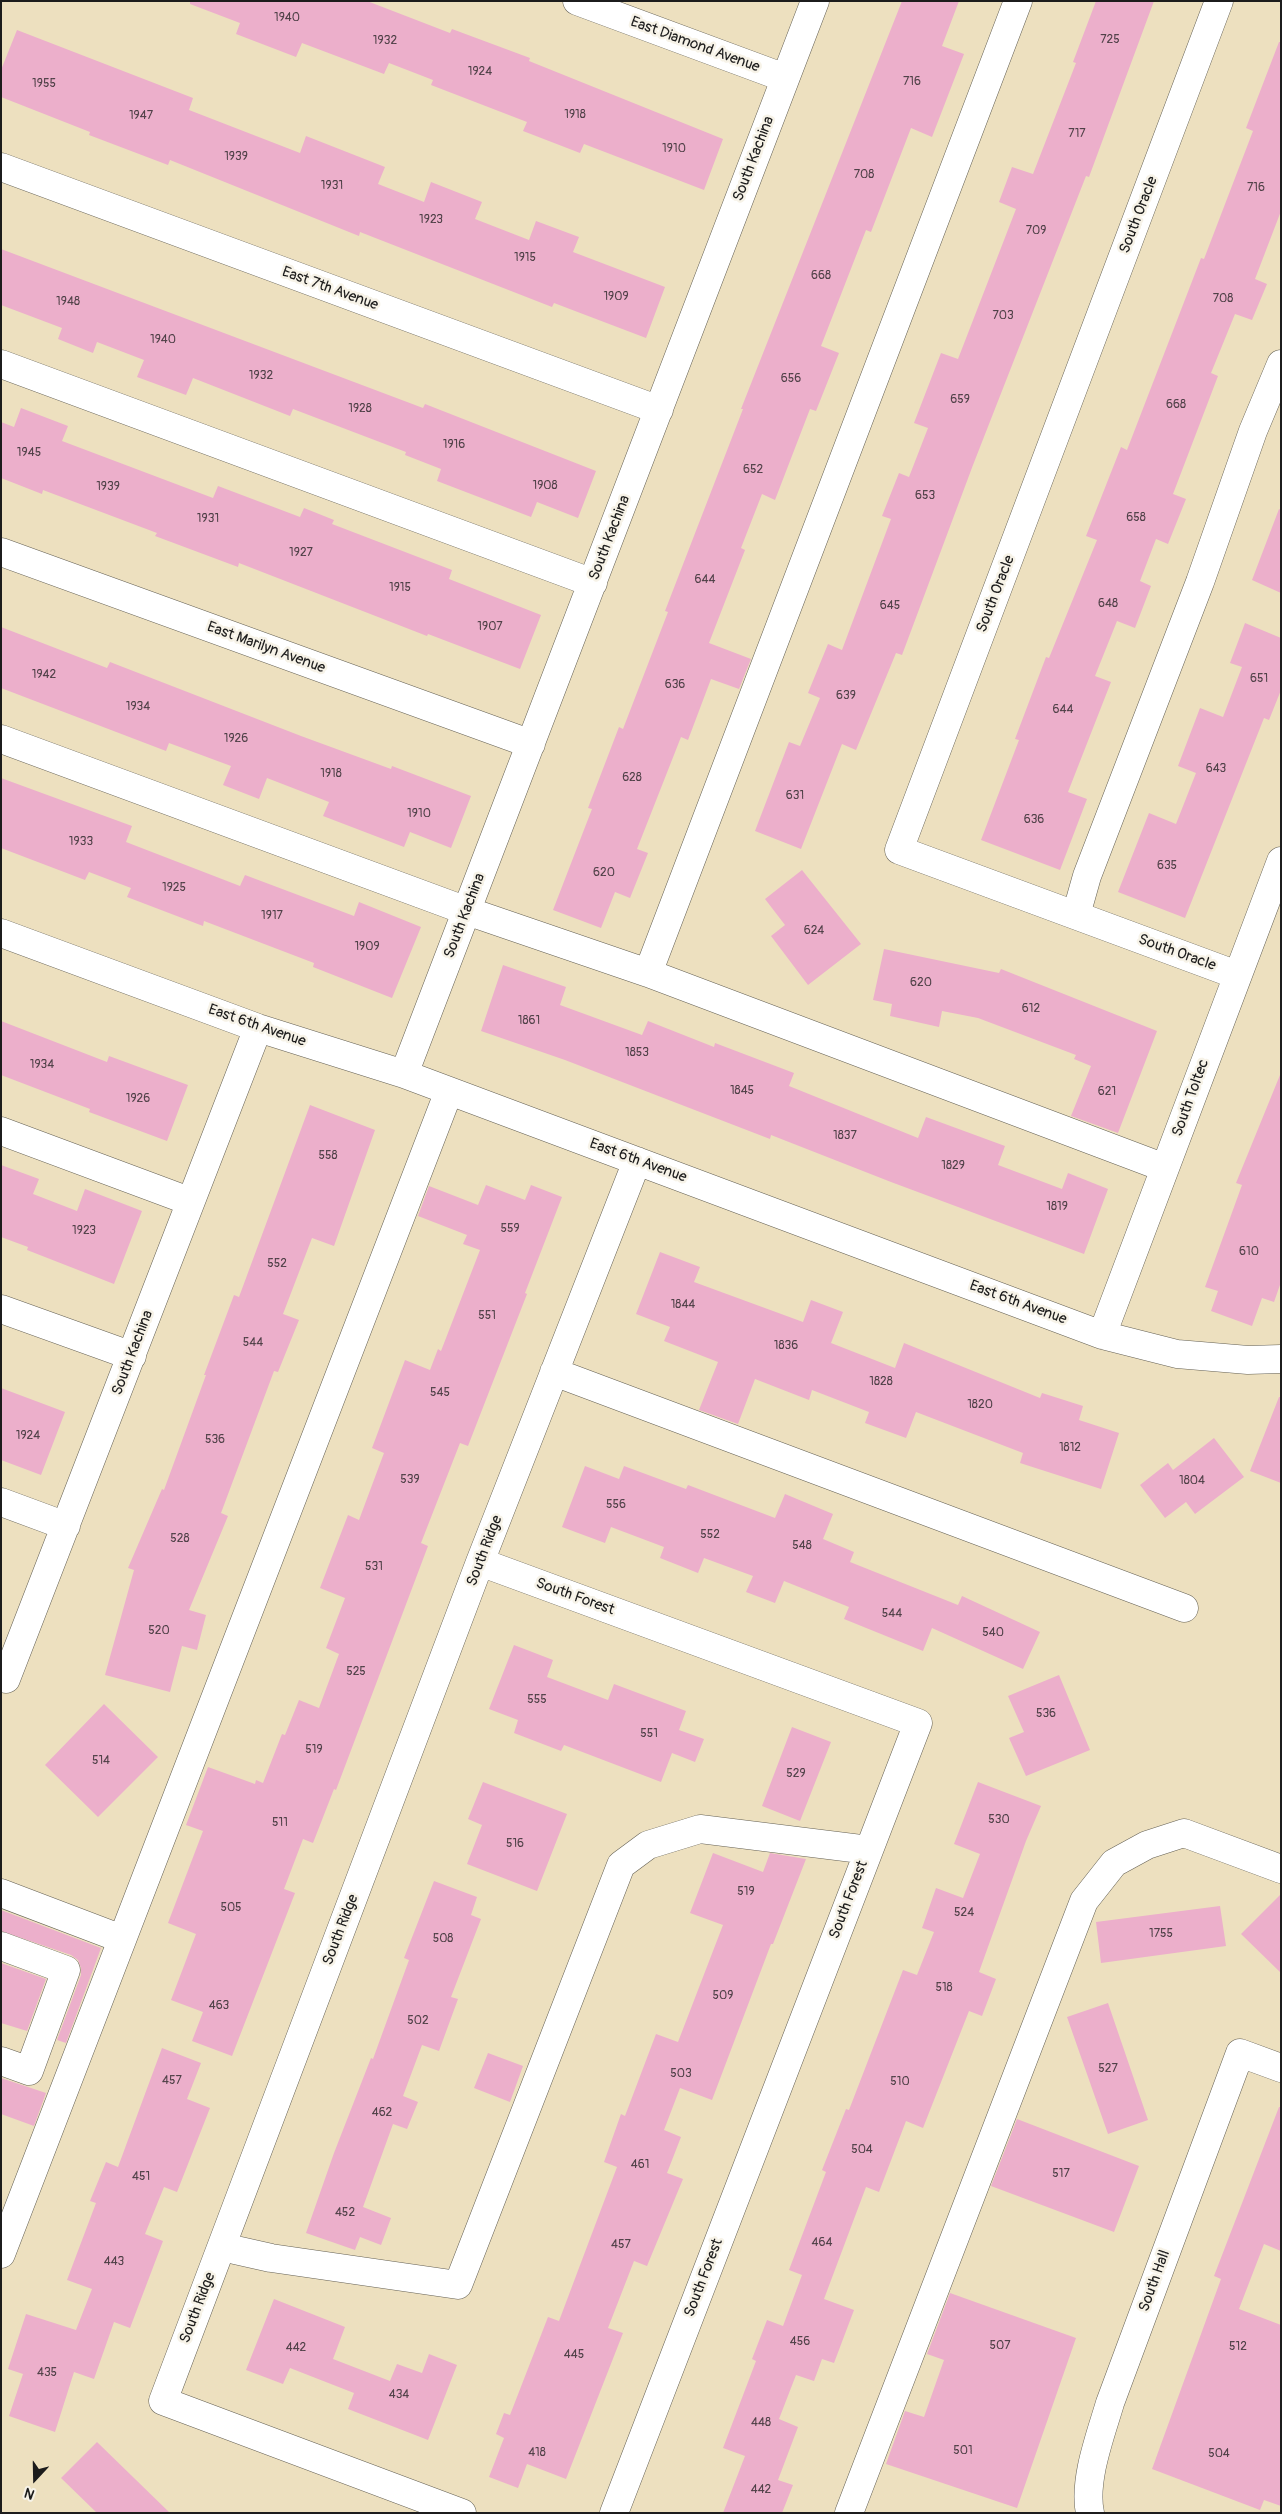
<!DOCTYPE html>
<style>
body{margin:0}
#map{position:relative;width:1282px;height:2514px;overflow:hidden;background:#ede0bf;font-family:Pangolin,sans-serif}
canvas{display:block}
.frame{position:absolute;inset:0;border:2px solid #1c1c1c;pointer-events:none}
.north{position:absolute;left:10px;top:2454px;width:50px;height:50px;-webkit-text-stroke:4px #f7f3e8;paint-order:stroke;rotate:201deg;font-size:14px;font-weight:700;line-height:20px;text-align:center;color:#1c1c1c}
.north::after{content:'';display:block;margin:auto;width:18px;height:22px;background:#1c1c1c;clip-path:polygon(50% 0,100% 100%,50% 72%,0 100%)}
</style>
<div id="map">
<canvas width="1282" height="2514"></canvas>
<div class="frame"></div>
<div class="north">N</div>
</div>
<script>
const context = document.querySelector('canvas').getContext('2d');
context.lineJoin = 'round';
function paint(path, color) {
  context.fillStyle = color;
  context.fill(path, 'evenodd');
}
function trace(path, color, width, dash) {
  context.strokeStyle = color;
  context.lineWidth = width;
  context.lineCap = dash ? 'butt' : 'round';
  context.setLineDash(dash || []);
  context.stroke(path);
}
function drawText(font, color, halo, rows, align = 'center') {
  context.font = font + ' Pangolin,sans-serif';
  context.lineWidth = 5;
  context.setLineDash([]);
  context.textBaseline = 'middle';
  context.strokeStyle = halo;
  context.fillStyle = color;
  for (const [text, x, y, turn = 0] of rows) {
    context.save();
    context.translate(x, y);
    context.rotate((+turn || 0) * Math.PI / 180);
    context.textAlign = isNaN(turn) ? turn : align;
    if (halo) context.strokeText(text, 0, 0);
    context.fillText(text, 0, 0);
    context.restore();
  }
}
paint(new Path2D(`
 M 190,1 L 367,1 L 450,33 L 452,29 L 530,58 L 529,61 L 723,139 L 704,190 L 584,144 L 580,153 L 523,131 L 527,122 L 431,85 L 433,80 L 389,63 L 384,74 L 302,43 L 296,57 L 236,34 L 240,23 L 190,4 Z
 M 902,1 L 959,1 L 942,46 L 964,54 L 932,137 L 911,128 L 871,232 L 866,230 L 821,346 L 839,353 L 816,411 L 810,409 L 775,500 L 762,494 L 741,548 L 745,550 L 709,643 L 751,659 L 739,689 L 711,679 L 688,740 L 681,737 L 637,849 L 648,853 L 630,898 L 615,892 L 601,928 L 553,910 L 592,809 L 588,808 L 619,727 L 623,729 L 668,612 L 665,611 L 743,409 L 741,409 Z
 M 1096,1 L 1154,1 L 1089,177 L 1086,176 L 973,465 L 902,655 L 896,653 L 856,750 L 842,744 L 801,849 L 755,831 L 789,742 L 800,746 L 820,698 L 808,693 L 828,644 L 842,650 L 891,519 L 882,516 L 899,473 L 909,477 L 928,428 L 914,423 L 941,353 L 958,359 L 994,266 L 1016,209 L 999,202 L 1012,167 L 1033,174 L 1076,63 L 1073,62 Z
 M 17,30 L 193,98 L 189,110 L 300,153 L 306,136 L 385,167 L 378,184 L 424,202 L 431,182 L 482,202 L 475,219 L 529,240 L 536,221 L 579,237 L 573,252 L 665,287 L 646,338 L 554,303 L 552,307 L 360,232 L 359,236 L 170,160 L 168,165 L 89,135 L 90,132 L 1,97 L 1,70 Z
 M 1279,42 L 1281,42 L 1281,211 L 1255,279 L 1267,284 L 1252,320 L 1235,314 L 1211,373 L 1218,376 L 1173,494 L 1186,499 L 1168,544 L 1156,539 L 1140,581 L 1151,586 L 1135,628 L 1117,621 L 1095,676 L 1111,682 L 1068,792 L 1087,799 L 1060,870 L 981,840 L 1019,740 L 1015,739 L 1046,657 L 1049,658 L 1097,540 L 1086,536 L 1121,447 L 1127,450 L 1201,258 L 1204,259 L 1253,131 L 1246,128 Z
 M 1,249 L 423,408 L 425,404 L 596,471 L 578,518 L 537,502 L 531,517 L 437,481 L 441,469 L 405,455 L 406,452 L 293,409 L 290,416 L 193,378 L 186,395 L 137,377 L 144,360 L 97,342 L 93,353 L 58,339 L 62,328 L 1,305 Z
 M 21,408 L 68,426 L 62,441 L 213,498 L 218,486 L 300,517 L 304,508 L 334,520 L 332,524 L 452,570 L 449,579 L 541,615 L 520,669 L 428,634 L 427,636 L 239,563 L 238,567 L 155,536 L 157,533 L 43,490 L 42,494 L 1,478 L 1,422 L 14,427 Z
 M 1279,509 L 1281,510 L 1281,593 L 1252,580 Z
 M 1245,623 L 1281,638 L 1281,690 L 1269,720 L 1264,718 L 1185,918 L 1118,892 L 1149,813 L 1176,824 L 1196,773 L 1178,766 L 1200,708 L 1223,717 L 1242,667 L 1230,663 Z
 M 1,627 L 107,668 L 110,662 L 301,736 L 391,769 L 392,766 L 471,796 L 451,848 L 410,832 L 404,847 L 323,816 L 329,802 L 267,778 L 259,799 L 223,785 L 231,766 L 169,743 L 166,751 L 1,688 Z
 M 1,778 L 132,826 L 126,842 L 240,886 L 245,875 L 354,916 L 359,902 L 421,927 L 392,998 L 313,967 L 314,963 L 204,921 L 203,926 L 127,897 L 131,888 L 89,872 L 85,880 L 1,848 Z
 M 802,870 L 861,944 L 808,985 L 771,936 L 785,925 L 765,899 Z
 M 884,949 L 999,973 L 1001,969 L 1157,1031 L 1118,1133 L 1071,1116 L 1091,1066 L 1074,1059 L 1076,1055 L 978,1018 L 942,1011 L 939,1027 L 890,1016 L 892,1004 L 873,1000 Z
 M 503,965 L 566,987 L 560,1005 L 642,1035 L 648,1021 L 714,1047 L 715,1043 L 794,1073 L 789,1086 L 918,1138 L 926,1117 L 1005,1146 L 998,1165 L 1062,1189 L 1068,1173 L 1108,1189 L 1084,1254 L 891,1182 L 771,1135 L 770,1139 L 565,1060 L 481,1031 Z
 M 1,1021 L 107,1062 L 109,1056 L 188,1085 L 167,1141 L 89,1112 L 90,1109 L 1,1075 Z
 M 1280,1075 L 1281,1282 L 1274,1302 L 1262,1298 L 1252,1326 L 1211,1311 L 1218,1291 L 1205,1287 L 1242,1185 L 1236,1183 Z
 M 310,1105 L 375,1130 L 334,1246 L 312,1238 L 283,1314 L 299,1320 L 278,1372 L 274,1371 L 221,1513 L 228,1516 L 189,1610 L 206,1615 L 197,1650 L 182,1646 L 170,1692 L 105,1675 L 134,1570 L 128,1568 L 162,1489 L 164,1490 L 206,1375 L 204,1375 L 234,1295 L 239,1297 Z
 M 1,1165 L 39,1179 L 33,1194 L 77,1211 L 85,1189 L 142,1211 L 114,1284 L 27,1250 L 28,1247 L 1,1237 Z
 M 486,1185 L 525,1200 L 531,1185 L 562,1197 L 525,1293 L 527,1294 L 468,1446 L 460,1443 L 421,1543 L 428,1546 L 336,1790 L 334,1789 L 313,1843 L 303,1839 L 284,1889 L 295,1893 L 232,2056 L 192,2041 L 203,2012 L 171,2000 L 196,1934 L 168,1923 L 203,1831 L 186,1825 L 208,1767 L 255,1784 L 256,1780 L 263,1783 L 282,1734 L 285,1735 L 299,1700 L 319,1708 L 339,1654 L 326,1648 L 345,1598 L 320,1588 L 348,1515 L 359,1520 L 384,1453 L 372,1448 L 405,1360 L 430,1370 L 438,1349 L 441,1351 L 480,1250 L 463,1244 L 467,1235 L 418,1216 L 429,1186 L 478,1205 Z
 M 660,1252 L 700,1267 L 694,1282 L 803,1322 L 811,1300 L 843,1312 L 831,1343 L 895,1368 L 904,1343 L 1040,1398 L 1042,1393 L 1083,1406 L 1079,1420 L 1119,1433 L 1101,1489 L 1020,1463 L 1023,1453 L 916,1412 L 906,1438 L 865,1423 L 869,1412 L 812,1390 L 809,1400 L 755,1379 L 738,1424 L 699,1410 L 718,1362 L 664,1341 L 670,1327 L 636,1314 Z
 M 1,1388 L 65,1412 L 41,1475 L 1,1460 Z
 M 1279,1397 L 1281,1397 L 1281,1483 L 1250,1471 Z
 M 1214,1438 L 1244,1477 L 1195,1514 L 1186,1502 L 1165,1518 L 1140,1485 L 1168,1463 L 1173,1470 Z
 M 585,1466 L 619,1479 L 624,1466 L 686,1489 L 688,1485 L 775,1518 L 785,1494 L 833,1514 L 823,1539 L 854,1552 L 850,1562 L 958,1605 L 962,1596 L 1040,1632 L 1023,1669 L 932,1628 L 923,1651 L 844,1619 L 849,1607 L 784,1581 L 775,1603 L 746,1592 L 753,1576 L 704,1558 L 698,1573 L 660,1558 L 664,1547 L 611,1527 L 605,1543 L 562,1527 Z
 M 514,1645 L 553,1660 L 547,1677 L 608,1700 L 614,1684 L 686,1711 L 679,1730 L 704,1739 L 695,1762 L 672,1753 L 661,1782 L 564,1745 L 561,1751 L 514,1733 L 518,1720 L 489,1709 Z
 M 1059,1675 L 1090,1750 L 1026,1776 L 1009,1738 L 1024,1732 L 1008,1696 Z
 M 104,1704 L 158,1757 L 98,1817 L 45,1765 Z
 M 792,1727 L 831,1742 L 800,1821 L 762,1806 Z
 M 483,1782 L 567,1814 L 537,1891 L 467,1864 L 482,1825 L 468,1819 Z
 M 978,1782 L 1041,1806 L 1026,1841 L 979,1972 L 996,1979 L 982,2016 L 969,2011 L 923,2128 L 906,2121 L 879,2192 L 866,2187 L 824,2299 L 854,2310 L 834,2363 L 822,2359 L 814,2381 L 796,2375 L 779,2419 L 798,2427 L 778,2480 L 793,2485 L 782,2513 L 723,2513 L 745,2456 L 723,2448 L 756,2361 L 752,2359 L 767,2320 L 783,2326 L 802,2275 L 789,2270 L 826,2172 L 822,2170 L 846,2109 L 849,2110 L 903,1970 L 917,1975 L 934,1932 L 922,1928 L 936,1888 L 963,1898 L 980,1854 L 954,1844 Z
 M 713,1853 L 763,1872 L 770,1853 L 806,1859 L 773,1944 L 771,1944 L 712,2100 L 680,2088 L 664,2130 L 681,2137 L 667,2173 L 683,2179 L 647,2266 L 634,2261 L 608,2328 L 623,2333 L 566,2479 L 527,2464 L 518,2488 L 489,2477 L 504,2438 L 496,2434 L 504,2413 L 510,2415 L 548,2317 L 559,2321 L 617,2167 L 604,2162 L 621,2114 L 625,2116 L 656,2034 L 678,2042 L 723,1925 L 690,1913 Z
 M 434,1881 L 477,1897 L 471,1915 L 481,1919 L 451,1997 L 458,1999 L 439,2051 L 422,2045 L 403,2096 L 418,2102 L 407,2129 L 393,2124 L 363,2207 L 391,2218 L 381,2245 L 360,2237 L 355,2250 L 306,2233 L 334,2153 L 371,2058 L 373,2059 L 409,1960 L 404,1958 Z
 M 1281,1894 L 1281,1973 L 1241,1934 Z
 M 1220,1906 L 1226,1946 L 1101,1963 L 1096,1922 Z
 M 1,1910 L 101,1948 L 66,2043 L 57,2040 L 81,1975 L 81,1968 L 78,1960 L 71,1955 L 1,1931 Z
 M 1,1963 L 46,1979 L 27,2031 L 1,2023 Z
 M 1108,2003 L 1148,2120 L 1108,2134 L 1067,2017 Z
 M 162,2048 L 201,2063 L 187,2099 L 210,2108 L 177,2192 L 164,2187 L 145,2234 L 163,2241 L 130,2328 L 114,2322 L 94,2379 L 74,2372 L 55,2432 L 9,2416 L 23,2374 L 8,2369 L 26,2314 L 76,2330 L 92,2289 L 67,2280 L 96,2203 L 90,2201 L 106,2162 L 118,2167 Z
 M 488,2053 L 523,2066 L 510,2102 L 474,2088 Z
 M 1,2078 L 46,2093 L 34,2126 L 1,2114 Z
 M 1279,2107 L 1281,2107 L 1281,2251 L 1264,2244 L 1239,2309 L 1281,2325 L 1281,2506 L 1264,2500 L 1260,2510 L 1152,2469 L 1221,2279 L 1214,2276 Z
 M 1017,2119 L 1139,2166 L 1114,2232 L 991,2186 Z
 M 950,2293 L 1076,2338 L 1017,2508 L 886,2464 L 905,2411 L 924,2417 L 944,2360 L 927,2354 Z
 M 274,2299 L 345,2327 L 333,2359 L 390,2381 L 397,2364 L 422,2373 L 429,2354 L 457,2365 L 428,2440 L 348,2409 L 354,2393 L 290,2368 L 283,2384 L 246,2370 Z
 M 97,2442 L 170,2513 L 97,2513 L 61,2478 Z`), '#ecafcb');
const minor = new Path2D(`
 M 577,1 L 785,78
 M 1219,1 L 899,850 L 1237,975
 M 1,167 L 659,410
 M 1,364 L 593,583
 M 1,552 L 531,744
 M 1,739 L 467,911 L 648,973 L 1165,1168
 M 1076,915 L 1087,876 L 1200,582 L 1253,431 L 1281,364
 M 1,933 L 258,1028 L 404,1074 L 1102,1335 L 1177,1354 L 1248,1360 L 1281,1359
 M 648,973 L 1018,1
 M 404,1074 L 815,1
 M 1,1131 L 189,1201
 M 1,1309 L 132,1356
 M 1102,1335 L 1281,861
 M 554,1372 L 1184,1608
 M 1,1502 L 66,1526
 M 480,1562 L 918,1723 L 614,2513
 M 1,1677 L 6,1679 L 258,1028
 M 1,1893 L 122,1939
 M 1,1946 L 66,1970 L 29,2071 L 1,2061
 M 222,2247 L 271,2258 L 458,2285 L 621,1865 L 648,1845 L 700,1829 L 869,1850
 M 1,2254 L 449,1091
 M 462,2513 L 163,2401 L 480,1562 L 637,1161
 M 849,2513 L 1084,1901 L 1114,1863 L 1147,1845 L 1184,1833 L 1281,1869
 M 1090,2513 C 1083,2480 1101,2434 1110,2403 L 1240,2053 L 1281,2068`);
trace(minor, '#656155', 29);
trace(minor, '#fff', 28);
drawText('12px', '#504148', null, [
 ["1940",287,18],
 ["725",1110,40],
 ["1932",385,41],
 ["1924",480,72],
 ["716",912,82],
 ["1955",44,84],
 ["1918",575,115],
 ["1947",141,116],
 ["717",1077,134],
 ["1910",674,149],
 ["1939",236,157],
 ["708",864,175],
 ["1931",332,186],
 ["716",1256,188],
 ["1923",431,220],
 ["709",1036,231],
 ["1915",525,258],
 ["668",821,276],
 ["1909",616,297],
 ["708",1223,299],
 ["1948",68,302],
 ["703",1003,316],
 ["1940",163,340],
 ["1932",261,376],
 ["656",791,379],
 ["659",960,400],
 ["668",1176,405],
 ["1928",360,409],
 ["1916",454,445],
 ["1945",29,453],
 ["652",753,470],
 ["1908",545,486],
 ["1939",108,487],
 ["653",925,496],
 ["658",1136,518],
 ["1931",208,519],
 ["1927",301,553],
 ["644",705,580],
 ["1915",400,588],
 ["648",1108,604],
 ["645",890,606],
 ["1907",490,627],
 ["1942",44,675],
 ["651",1259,679],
 ["636",675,685],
 ["639",846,696],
 ["1934",138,707],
 ["644",1063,710],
 ["1926",236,739],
 ["643",1216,769],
 ["1918",331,774],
 ["628",632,778],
 ["631",795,796],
 ["1910",419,814],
 ["636",1034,820],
 ["1933",81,842],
 ["635",1167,866],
 ["620",604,873],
 ["1925",174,888],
 ["1917",272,916],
 ["624",814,931],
 ["1909",367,947],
 ["620",921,983],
 ["612",1031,1009],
 ["1861",529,1021],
 ["1853",637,1053],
 ["1934",42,1065],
 ["1845",742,1091],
 ["621",1107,1092],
 ["1926",138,1099],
 ["1837",845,1136],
 ["558",328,1156],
 ["1829",953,1166],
 ["1819",1057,1207],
 ["559",510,1229],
 ["1923",84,1231],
 ["610",1249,1252],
 ["552",277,1264],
 ["1844",683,1305],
 ["551",487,1316],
 ["544",253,1343],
 ["1836",786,1346],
 ["1828",881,1382],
 ["545",440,1393],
 ["1820",980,1405],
 ["1924",28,1436],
 ["536",215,1440],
 ["1812",1070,1448],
 ["539",410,1480],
 ["1804",1192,1481],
 ["556",616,1505],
 ["552",710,1535],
 ["528",180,1539],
 ["548",802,1546],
 ["531",374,1567],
 ["544",892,1614],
 ["520",159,1631],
 ["540",993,1633],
 ["525",356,1672],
 ["555",537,1700],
 ["536",1046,1714],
 ["551",649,1734],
 ["519",314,1750],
 ["514",101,1761],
 ["529",796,1774],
 ["530",999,1820],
 ["511",280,1823],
 ["516",515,1844],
 ["519",746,1892],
 ["505",231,1908],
 ["524",964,1913],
 ["1755",1161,1934],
 ["508",443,1939],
 ["518",944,1988],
 ["509",723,1996],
 ["463",219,2006],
 ["502",418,2021],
 ["527",1108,2069],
 ["503",681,2074],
 ["457",172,2081],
 ["510",900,2082],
 ["462",382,2113],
 ["504",862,2150],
 ["461",640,2165],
 ["517",1061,2174],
 ["451",141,2177],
 ["452",345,2213],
 ["464",822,2243],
 ["457",621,2245],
 ["443",114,2262],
 ["456",800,2342],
 ["507",1000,2346],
 ["512",1238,2347],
 ["442",296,2348],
 ["445",574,2355],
 ["435",47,2373],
 ["434",399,2395],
 ["448",761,2423],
 ["501",963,2451],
 ["418",537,2453],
 ["504",1219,2454],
 ["442",761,2490]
]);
drawText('15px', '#1c1c1c', '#f7f3e8', [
 ["East Diamond Avenue",695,45,20],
 ["South Kachina",754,159,-69],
 ["South Oracle",1139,215,-69],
 ["East 7th Avenue",330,289,20],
 ["South Kachina",610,538,-69],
 ["South Oracle",996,594,-69],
 ["East Marilyn Avenue",266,648,20],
 ["South Kachina",465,916,-69],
 ["South Oracle",1177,953,20],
 ["East 6th Avenue",257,1026,19],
 ["South Toltec",1191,1098,-70],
 ["East 6th Avenue",638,1161,20],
 ["East 6th Avenue",1018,1303,20],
 ["South Kachina",133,1353,-69],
 ["South Ridge",485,1551,-69],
 ["South Forest",575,1597,20],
 ["South Forest",849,1900,-69],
 ["South Ridge",341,1930,-69],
 ["South Forest",704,2278,-69],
 ["South Hall",1155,2281,-70],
 ["South Ridge",198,2308,-69]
]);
</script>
